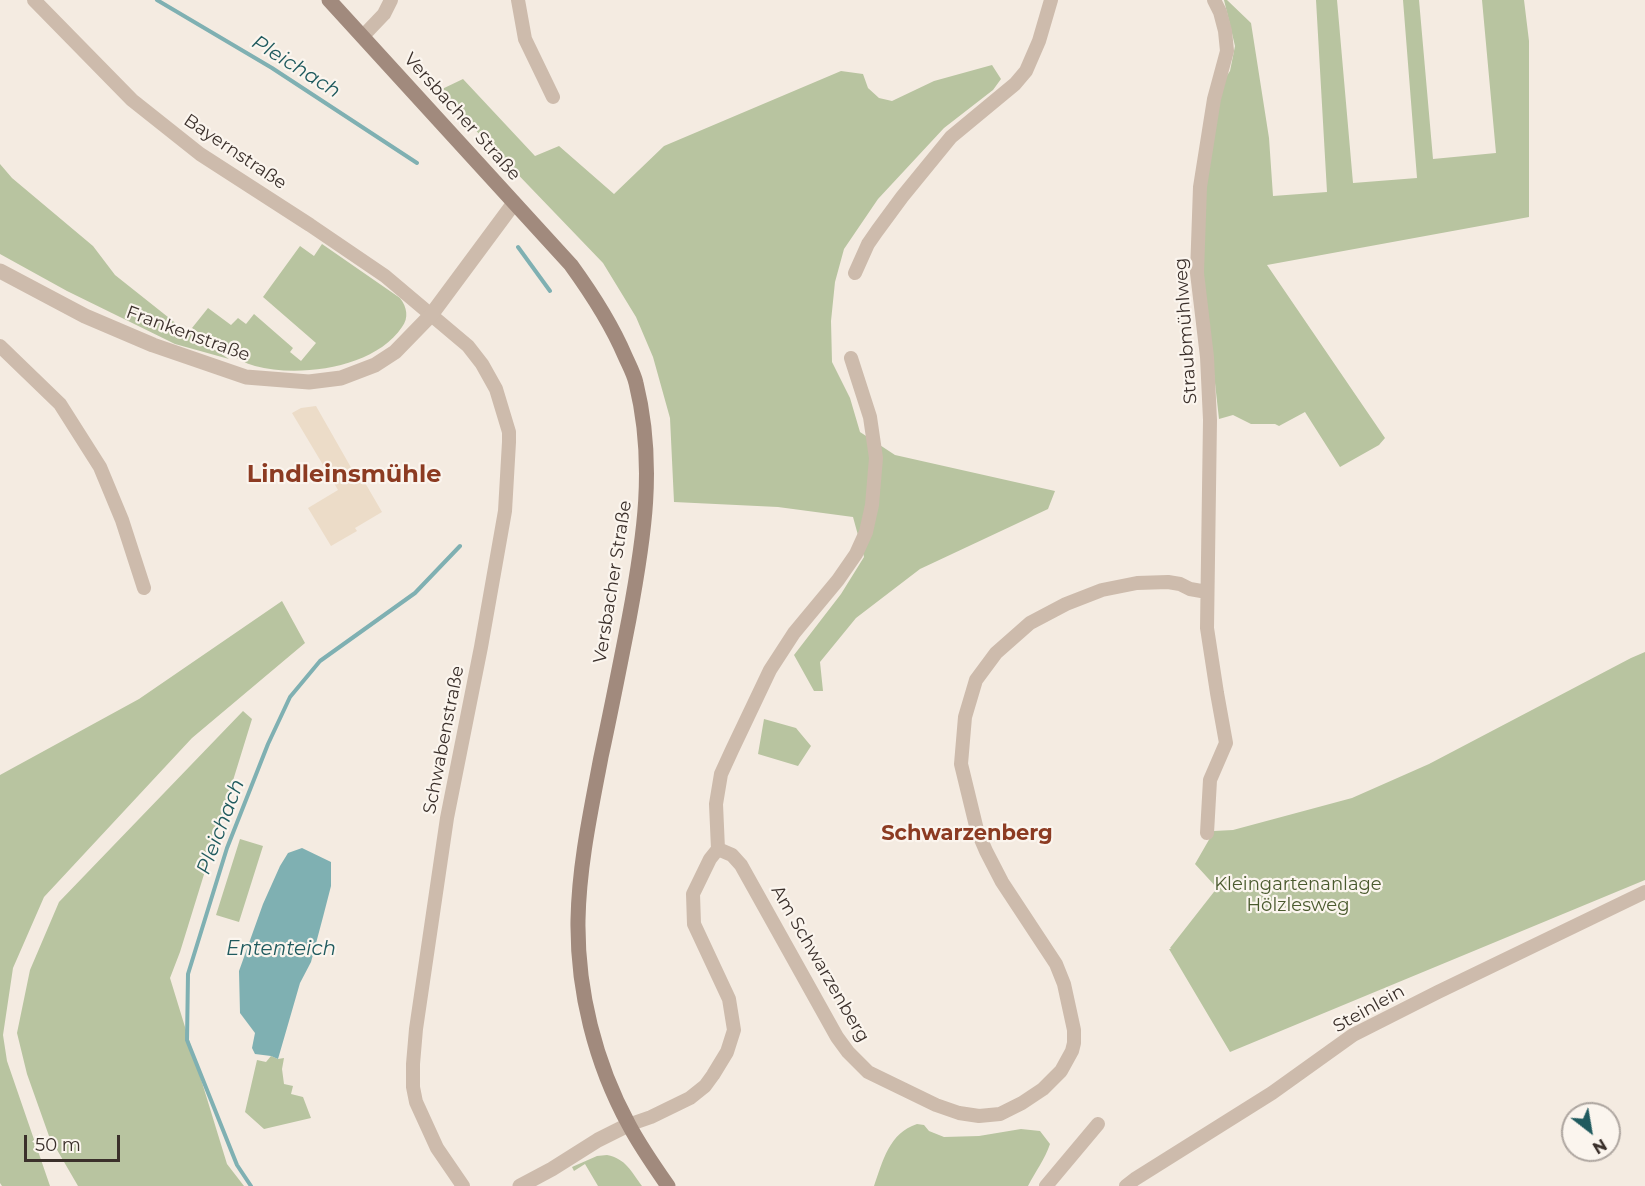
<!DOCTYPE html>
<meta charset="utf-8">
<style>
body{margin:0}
#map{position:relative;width:1645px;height:1186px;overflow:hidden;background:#f4ebe1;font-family:Montserrat,sans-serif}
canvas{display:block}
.north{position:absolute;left:1561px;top:1102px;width:60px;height:60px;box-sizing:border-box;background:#fbf5ee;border:2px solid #aea6a0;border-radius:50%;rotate:149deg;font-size:16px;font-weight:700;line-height:24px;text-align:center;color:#3b302b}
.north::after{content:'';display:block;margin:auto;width:21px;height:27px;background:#1f5a5e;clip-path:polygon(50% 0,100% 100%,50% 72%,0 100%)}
.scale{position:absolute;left:24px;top:1135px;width:96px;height:27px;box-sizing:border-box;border:3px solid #3b302b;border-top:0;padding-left:8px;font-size:18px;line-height:21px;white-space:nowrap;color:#3b302b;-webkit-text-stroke:4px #fbf5ee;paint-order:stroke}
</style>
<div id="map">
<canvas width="1645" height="1186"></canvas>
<div class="north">N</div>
<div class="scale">50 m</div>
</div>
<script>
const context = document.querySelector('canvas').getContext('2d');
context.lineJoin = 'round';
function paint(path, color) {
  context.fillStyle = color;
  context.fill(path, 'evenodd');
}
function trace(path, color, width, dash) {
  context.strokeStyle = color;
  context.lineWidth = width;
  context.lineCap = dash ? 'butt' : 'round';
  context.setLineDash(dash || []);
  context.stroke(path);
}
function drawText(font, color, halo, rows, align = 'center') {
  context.font = font + ' Montserrat,sans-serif';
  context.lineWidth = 4.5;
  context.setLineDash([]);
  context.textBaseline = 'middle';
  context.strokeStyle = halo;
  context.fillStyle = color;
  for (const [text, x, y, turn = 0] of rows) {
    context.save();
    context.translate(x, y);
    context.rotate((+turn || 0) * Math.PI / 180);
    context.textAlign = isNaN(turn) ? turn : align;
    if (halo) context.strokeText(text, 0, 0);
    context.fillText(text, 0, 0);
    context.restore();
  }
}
paint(new Path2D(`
 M 1224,0 L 1227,0 L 1251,23 L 1269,138 L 1273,196 L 1327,192 L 1316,0 L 1337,0 L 1353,183 L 1417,178 L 1403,0 L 1419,0 L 1433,159 L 1496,153 L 1482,0 L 1524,0 L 1529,41 L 1529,217 L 1267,265 L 1385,438 L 1379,445 L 1340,467 L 1305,412 L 1279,426 L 1275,424 L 1251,424 L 1233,415 L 1219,419 L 1203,275 L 1204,197 L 1222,83 L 1230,71 L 1235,46 Z
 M 992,65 L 1001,79 L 993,90 L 944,128 L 878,199 L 844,249 L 835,282 L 831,321 L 832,362 L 850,398 L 860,432 L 895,455 L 1055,491 L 1048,509 L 920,569 L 856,618 L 820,662 L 823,691 L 814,691 L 794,655 L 841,594 L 864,557 L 853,517 L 778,507 L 674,502 L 670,418 L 653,357 L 636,317 L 603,263 L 480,135 L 440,90 L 463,79 L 535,156 L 559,146 L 614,194 L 664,146 L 841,71 L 863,74 L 868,88 L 879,98 L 892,101 L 934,81 Z
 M 0,164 L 12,178 L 93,246 L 115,275 L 183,329 L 229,359 L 175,344 L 67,291 L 0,254 Z
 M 322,244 L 400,298 C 407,307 409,318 402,327 C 375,368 299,378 255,366 C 236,361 208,339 192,328 L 208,308 L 231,325 L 238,318 L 246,324 L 254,314 L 293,348 L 290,352 L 301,361 L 316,343 L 263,297 L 300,246 L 314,256 Z
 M 282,601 L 305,643 L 192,738 L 44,897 L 13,968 L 3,1035 L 7,1061 L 50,1186 L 2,1186 L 0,1183 L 0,775 L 139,699 Z
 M 1645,652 L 1645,880 L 1230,1052 L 1169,949 L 1171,949 L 1170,948 L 1217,888 L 1195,864 L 1214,831 L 1233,830 L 1352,798 L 1429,764 L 1631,658 Z
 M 243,711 L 252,719 L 180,952 L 170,978 L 227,1164 L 244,1186 L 78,1186 L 49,1136 L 27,1074 L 17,1033 L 30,970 L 59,902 Z
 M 764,719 L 796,728 L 811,746 L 798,766 L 758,754 Z
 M 240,839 L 263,846 L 239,922 L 216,915 Z
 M 271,1056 L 278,1059 L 284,1058 L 282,1069 L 284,1084 L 293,1086 L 291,1094 L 303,1097 L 311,1118 L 264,1129 L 245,1112 L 257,1060 L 266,1062 Z
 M 917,1124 L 924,1125 L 929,1131 L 944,1137 L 979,1136 L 1021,1129 L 1040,1131 L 1050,1144 C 1045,1159 1035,1172 1028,1186 L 874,1186 C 883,1161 889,1133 917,1124 Z
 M 607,1155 C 626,1159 631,1171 642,1186 L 598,1186 L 585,1164 L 574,1171 L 572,1167 L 597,1156 Z`), '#b8c4a0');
paint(new Path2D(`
 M 316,406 L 353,471 L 357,469 L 382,512 L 355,528 L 357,531 L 331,546 L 308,508 L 338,490 L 292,413 L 301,408 Z`), '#ecdcc8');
paint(new Path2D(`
 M 302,848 L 331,862 L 331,886 L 323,917 L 311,962 L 300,983 L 278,1059 L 271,1056 L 255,1054 L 252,1048 L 255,1033 L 240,1013 L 239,971 L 263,904 L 280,866 L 288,853 Z`), '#7fb0b2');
trace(new Path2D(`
 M 157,0 L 272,68 L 417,163
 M 518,247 L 550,291
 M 251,1186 L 237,1165 L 187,1040 L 188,974 L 227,848 L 268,744 L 290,697 L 320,661 L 415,593 L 460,546`), '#7fb0b2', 4);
trace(new Path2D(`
 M 34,0 L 132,100 L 200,154 L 310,225 L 385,276 L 468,346 L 482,364 L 496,389 L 509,432 L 509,442 L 505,511 L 481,647 L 447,818 L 416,1029 L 413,1064 L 413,1087 L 416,1102 L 437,1148 L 463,1186
 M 518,0 L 525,39 L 553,97
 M 363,36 L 384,14 L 391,0
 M 855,273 L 868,244 L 877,231 L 902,197 L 951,137 L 1015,84 L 1026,71 L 1039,41 L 1051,0
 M 0,346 L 60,404 L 100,467 L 122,520 L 144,588
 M 1207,833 L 1210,780 L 1226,743 L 1217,693 L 1207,628 L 1210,420 L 1207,357 L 1197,273 L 1200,187 L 1214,99 L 1227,51 L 1225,31 L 1220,12 L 1214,0
 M 718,849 L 732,855 L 741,865 L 837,1037 L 848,1052 L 868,1072 L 936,1105 L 959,1113 L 979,1116 L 1000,1114 L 1022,1103 L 1043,1089 L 1061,1071 L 1072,1051 L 1074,1043 L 1074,1030 L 1064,984 L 1056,964 L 1002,882 L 986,851 L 977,830 L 961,764 L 965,717 L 976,680 L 996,653 L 1030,623 L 1066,604 L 1102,590 L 1137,583 L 1168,582 L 1180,584 L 1190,589 L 1207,592
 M 628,1125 L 651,1117 L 690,1098 L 705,1086 L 713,1075 L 727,1052 L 734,1030 L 729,999 L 694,924 L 693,894 L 710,859 L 718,849 L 716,804 L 721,774 L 732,750 L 770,670 L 794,633 L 838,580 L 856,554 L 866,532 L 872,505 L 876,458 L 870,417 L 851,358
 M 1046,1186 L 1098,1124
 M 1126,1186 L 1135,1179 L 1272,1093 L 1353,1035 L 1438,992 L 1645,892`), '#cdbbac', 14);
trace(new Path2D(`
 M 0,271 L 85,316 L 153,345 L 246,377 L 309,382 L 341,378 L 375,365 L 395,352 L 431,315 L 514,203
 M 520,1186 L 552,1169 L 598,1140 L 628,1125`), '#cdbbac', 15);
trace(new Path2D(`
 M 329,0 L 571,265 C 592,294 611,323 625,356 C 629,365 634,374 636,383 C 656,464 644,539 629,619 C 620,665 611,711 601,757 C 591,810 579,865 578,920 C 577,990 595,1063 629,1125 C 640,1146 654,1166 668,1186`), '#a18a7d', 15);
drawText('18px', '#3b302b', '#fbf5ee', [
 ["Versbacher Straße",462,117,48],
 ["Bayernstraße",235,152,34],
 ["Straubmühlweg",1186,331,-94],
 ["Frankenstraße",188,334,20],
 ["Versbacher Straße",613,582,-81],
 ["Schwabenstraße",444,740,-79],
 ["Am Schwarzenberg",820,964,60],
 ["Steinlein",1369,1009,-29]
]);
drawText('18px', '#4a5a2e', '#fbf5ee', [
 ["Kleingartenanlage",1298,885],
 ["Hölzlesweg",1298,906]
]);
drawText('italic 20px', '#1f5a5e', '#fbf5ee', [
 ["Pleichach",296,67,32],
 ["Pleichach",221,827,-69],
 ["Ententeich",281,949]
]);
drawText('bold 21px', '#8c3b22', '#fbf5ee', [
 ["Schwarzenberg",967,834]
]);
drawText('bold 24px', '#8c3b22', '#fbf5ee', [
 ["Lindleinsmühle",344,475]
]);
</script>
